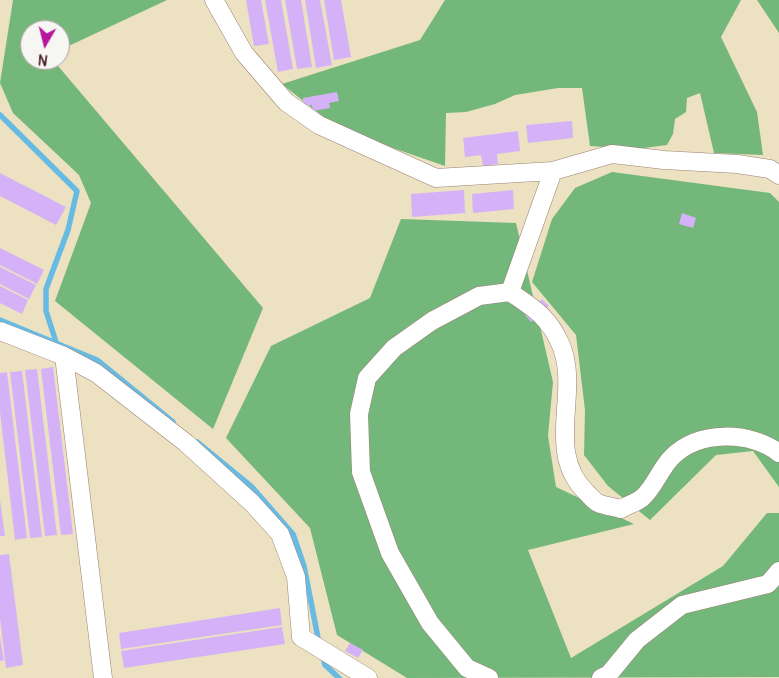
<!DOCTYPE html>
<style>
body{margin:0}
#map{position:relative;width:779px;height:678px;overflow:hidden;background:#ece1c1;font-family:Pangolin,sans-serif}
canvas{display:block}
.north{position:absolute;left:20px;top:20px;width:50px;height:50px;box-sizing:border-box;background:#f6f6f2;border:1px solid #b1a0a2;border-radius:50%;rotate:188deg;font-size:14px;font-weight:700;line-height:20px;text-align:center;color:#4a1f2b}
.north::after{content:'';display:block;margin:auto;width:18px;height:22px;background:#b5179e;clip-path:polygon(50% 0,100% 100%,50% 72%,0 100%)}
</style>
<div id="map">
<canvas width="779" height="678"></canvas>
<div class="north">N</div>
</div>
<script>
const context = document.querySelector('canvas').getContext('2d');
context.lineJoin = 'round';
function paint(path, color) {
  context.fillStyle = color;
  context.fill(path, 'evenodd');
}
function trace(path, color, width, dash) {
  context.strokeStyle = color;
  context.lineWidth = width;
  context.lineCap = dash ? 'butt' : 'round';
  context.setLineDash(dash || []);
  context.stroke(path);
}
paint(new Path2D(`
 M 13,0 L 167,0 L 60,50 L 60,30 L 30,30 L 30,60 L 53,60 L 263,308 L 213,429 L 55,301 L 91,203 L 79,175 L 13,113 L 0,83 Z
 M 445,0 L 741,0 L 721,37 L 757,112 L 763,155 L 714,153 L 700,93 L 687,98 L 686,112 L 675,119 L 673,134 L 667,145 L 636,149 L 590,146 L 582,88 L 558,88 L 515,95 L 495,104 L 466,112 L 446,113 L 445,166 L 390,147 L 327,120 L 282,84 L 420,40 Z
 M 757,0 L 779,0 L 779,33 Z
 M 612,172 L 770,193 L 779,202 L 779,487 L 753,451 L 716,455 L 650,520 L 608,486 L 584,455 L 585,410 L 576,335 L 532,282 L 552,219 L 575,188 Z
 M 401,219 L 516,223 L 553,382 L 548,436 L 556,487 L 634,524 L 528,550 L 571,658 L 723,566 L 767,513 L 779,513 L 779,677 L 407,678 L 337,635 L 310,528 L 226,438 L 271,346 L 370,298 Z`), '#74b77b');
trace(new Path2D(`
 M 0,115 L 77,191 L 68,230 L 46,289 L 46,311 L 56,342
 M 0,320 L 97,360 L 173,422
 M 197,442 L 252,487 L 293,534 L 304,566 L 319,643
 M 322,654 L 325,665 L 339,678`), '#67bbe3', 5.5);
paint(new Path2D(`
 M 246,0 L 261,0 L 269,44 L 254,46 Z
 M 265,0 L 281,0 L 293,69 L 278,72 Z
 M 285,0 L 301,0 L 312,67 L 297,69 Z
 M 305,0 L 320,0 L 332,65 L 316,68 Z
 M 324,0 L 341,0 L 351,57 L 334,60 Z
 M 337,92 L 339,101 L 329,103 L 330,108 L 313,111 L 312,105 L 304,106 L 303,98 Z
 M 572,121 L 573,138 L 528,143 L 526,125 Z
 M 518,131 L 520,151 L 497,154 L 498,164 L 483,166 L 481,155 L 465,157 L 463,138 Z
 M 0,173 L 66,207 L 56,225 L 0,196 Z
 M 464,190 L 465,213 L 412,217 L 411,194 Z
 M 513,190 L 514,209 L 473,213 L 472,194 Z
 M 682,213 L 696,218 L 693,228 L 679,224 Z
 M 0,248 L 44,270 L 37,284 L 0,265 Z
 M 0,267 L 36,285 L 29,299 L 0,284 Z
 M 0,286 L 28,300 L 22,314 L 0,303 Z
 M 542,299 L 549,306 L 531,322 L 525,315 Z
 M 53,367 L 73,534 L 61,535 L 41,369 Z
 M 37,369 L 57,535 L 45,536 L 25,370 Z
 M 22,371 L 42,537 L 30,538 L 10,372 Z
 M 7,372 L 27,538 L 15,540 L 0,412 L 0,373 Z
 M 0,500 L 5,536 L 0,536 Z
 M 9,554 L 23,665 L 6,668 L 0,618 L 0,555 Z
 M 280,608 L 282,625 L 121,649 L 119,633 Z
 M 282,627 L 285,644 L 124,668 L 121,651 Z
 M 0,637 L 4,660 L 0,661 Z
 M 350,643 L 363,650 L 358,658 L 345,651 Z`), '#d5b2f8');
const minor = new Path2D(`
 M 214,0 L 244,53 L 286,102 L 319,125 L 436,178 L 553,171 L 612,154 L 664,160 L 737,164 L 770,169 L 779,175
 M 510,292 L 553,171
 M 0,331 L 64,356 L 96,373 L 186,443 L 252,503 L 280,534 L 296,577 L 301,637 L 368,678
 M 64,356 L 103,678
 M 489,678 L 467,668 L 430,623 L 390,553 L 361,472 L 359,414 L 367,378 L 394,348 L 432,321 L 479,296 L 510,292 C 533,308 548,316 560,343 C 582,391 543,451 587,493 C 590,496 594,501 598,503 C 605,506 614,507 621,509 C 627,505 636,503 642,498 C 654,488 660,469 672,457 C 699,430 750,431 779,453
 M 601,678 L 609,674 L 637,640 L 682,605 L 768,584 L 779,571`);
trace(minor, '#9b8076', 19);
trace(minor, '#fff', 18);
</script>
